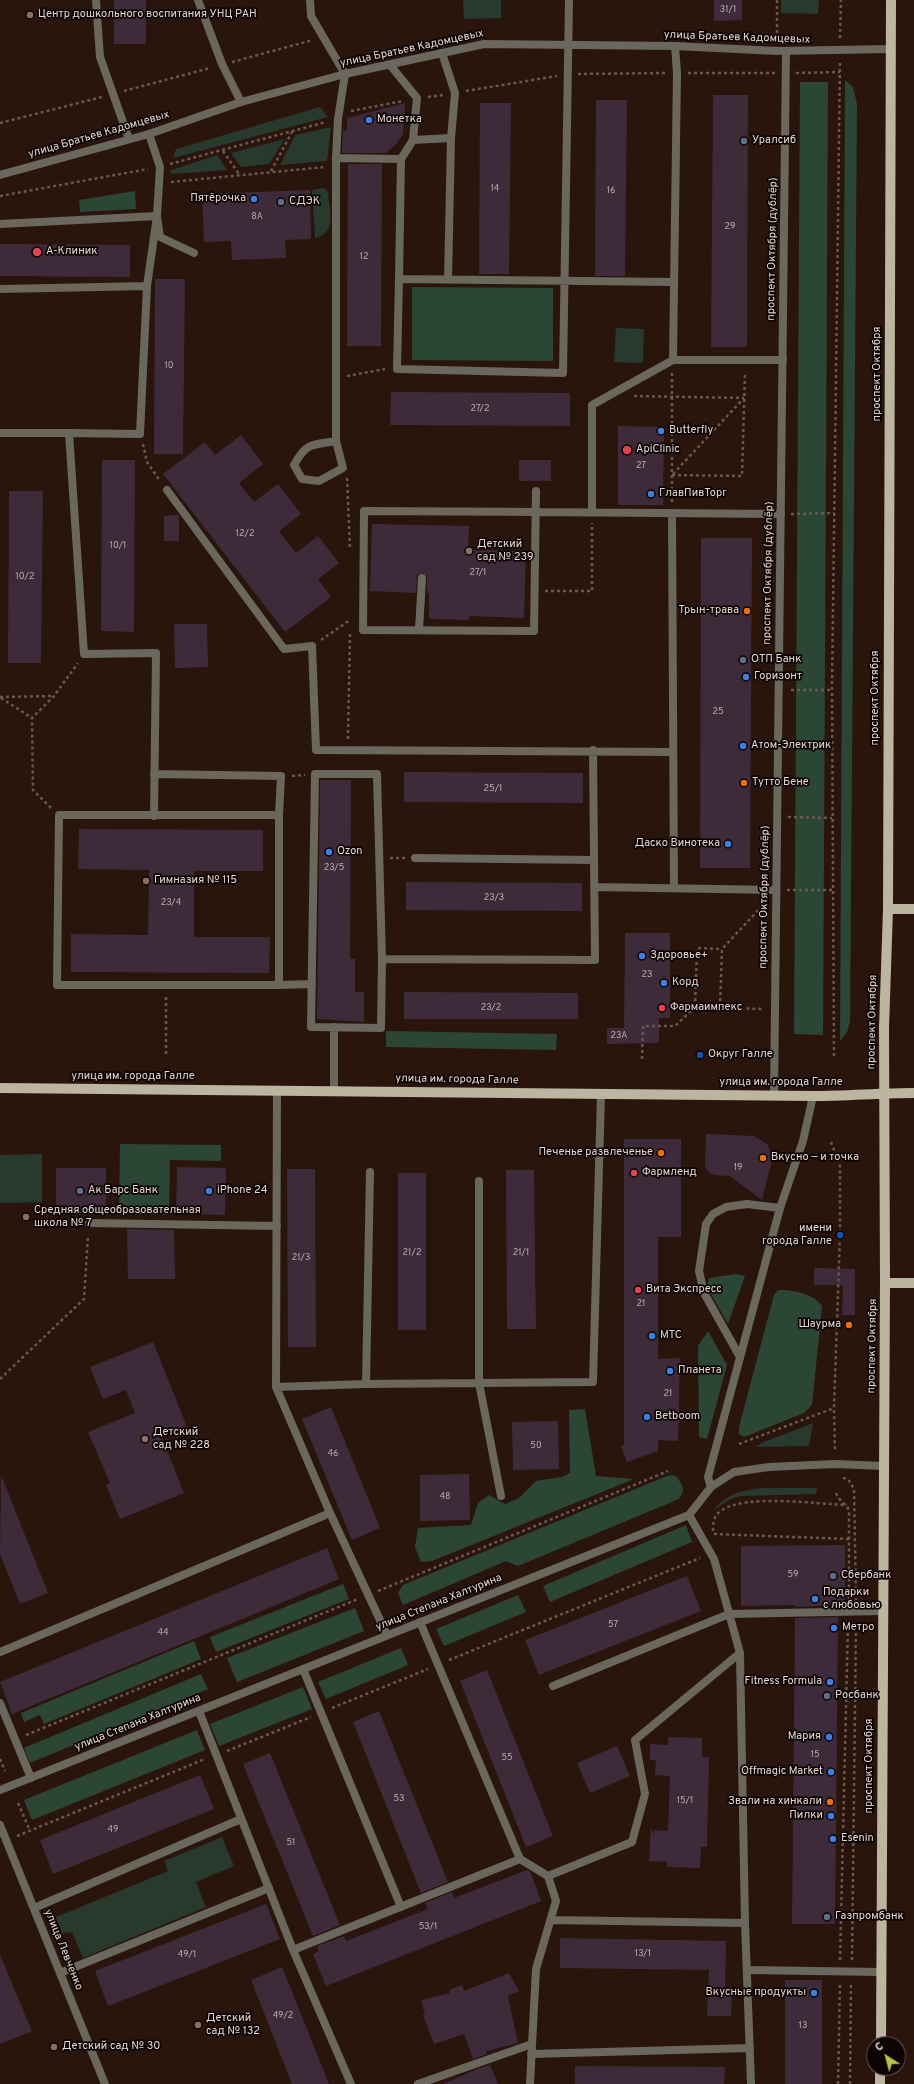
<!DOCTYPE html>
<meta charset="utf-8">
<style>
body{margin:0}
#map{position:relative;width:914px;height:2084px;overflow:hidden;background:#2a150d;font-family:Overpass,sans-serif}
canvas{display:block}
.north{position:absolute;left:866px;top:2036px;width:40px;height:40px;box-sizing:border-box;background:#0c0403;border:1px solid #635855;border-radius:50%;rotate:324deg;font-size:11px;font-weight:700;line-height:16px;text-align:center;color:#e6d7d1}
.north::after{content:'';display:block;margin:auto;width:14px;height:18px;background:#b8c147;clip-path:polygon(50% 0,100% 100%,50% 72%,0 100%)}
</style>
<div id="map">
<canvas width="914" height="2084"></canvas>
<div class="north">С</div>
</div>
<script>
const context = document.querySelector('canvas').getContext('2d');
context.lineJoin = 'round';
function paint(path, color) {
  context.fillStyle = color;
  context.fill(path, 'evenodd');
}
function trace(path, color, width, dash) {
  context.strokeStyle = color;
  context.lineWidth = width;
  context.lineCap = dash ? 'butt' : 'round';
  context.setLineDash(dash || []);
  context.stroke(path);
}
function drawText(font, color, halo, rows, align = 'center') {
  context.font = font + ' Overpass,sans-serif';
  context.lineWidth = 3.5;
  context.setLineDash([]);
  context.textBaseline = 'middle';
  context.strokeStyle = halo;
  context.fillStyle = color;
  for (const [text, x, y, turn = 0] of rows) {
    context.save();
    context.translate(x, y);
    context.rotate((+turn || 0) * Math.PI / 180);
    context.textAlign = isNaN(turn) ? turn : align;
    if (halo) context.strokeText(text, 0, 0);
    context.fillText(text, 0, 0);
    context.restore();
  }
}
paint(new Path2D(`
 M 463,0 L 501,0 L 501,18 L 464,19 Z
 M 781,0 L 819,0 L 818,14 L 781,13 Z
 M 320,107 L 328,117 L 173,158 L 176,149 Z
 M 331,127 L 327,161 L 280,165 L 295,135 Z
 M 285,139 L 269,164 L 241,167 L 231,153 Z
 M 217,155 L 227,170 L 173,174 L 169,171 Z
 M 324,188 L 328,192 C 329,211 338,233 315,238 L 312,190 Z
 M 616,328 L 644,329 L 643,363 L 614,362 Z
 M 42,1154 L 42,1202 L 0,1203 L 0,1155 Z
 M 813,1423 L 809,1446 L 756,1447 L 761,1443 Z
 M 762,1488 L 817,1488 L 816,1494 L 741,1496 L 731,1499 L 714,1510 C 726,1494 743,1490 762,1488 Z
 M 222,1837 L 234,1866 L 196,1882 L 206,1907 L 83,1958 L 72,1932 L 62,1933 L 56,1917 L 168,1871 L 164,1861 Z`), '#28392e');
paint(new Path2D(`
 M 845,80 L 853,87 L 857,104 L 850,1022 L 847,1032 L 840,1041 Z
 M 800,82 L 828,82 L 823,1035 L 794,1034 Z
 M 135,191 L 136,209 L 80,212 L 79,200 Z
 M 412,287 L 553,288 L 553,361 L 412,360 Z
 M 386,1031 L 557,1034 L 556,1050 L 386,1047 Z
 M 120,1144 L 221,1145 L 221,1161 L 170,1160 L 169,1215 L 119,1214 Z
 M 736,1274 L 745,1276 L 728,1324 L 707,1287 L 709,1278 Z
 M 778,1290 C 791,1289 815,1294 822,1306 L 812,1405 L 804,1413 L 744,1437 L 739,1434 L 739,1427 L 774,1295 Z
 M 708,1331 L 727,1365 L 707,1439 L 699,1437 L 698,1346 Z
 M 585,1409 L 596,1476 L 634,1479 L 432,1561 L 421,1562 L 415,1547 L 418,1528 L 471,1525 L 478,1503 L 489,1495 L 505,1504 L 519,1498 L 536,1481 L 562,1477 L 570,1473 L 569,1410 Z
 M 673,1475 L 677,1477 C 683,1486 686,1490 679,1499 L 518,1566 L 506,1561 L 403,1605 L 398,1593 L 403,1585 L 667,1476 Z
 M 686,1525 L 692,1542 L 550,1602 L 543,1586 Z
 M 343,1584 L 349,1599 L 216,1652 L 210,1637 Z
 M 518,1595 L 526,1612 L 444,1646 L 436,1629 Z
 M 355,1608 L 364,1631 L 237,1682 L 227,1658 Z
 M 194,1641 L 201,1659 L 44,1724 L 40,1715 L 24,1722 L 21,1713 Z
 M 401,1648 L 408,1665 L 326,1699 L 318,1682 Z
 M 201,1674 L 208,1689 L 30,1763 L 24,1748 Z
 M 303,1687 L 312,1709 L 219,1746 L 210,1724 Z
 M 197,1730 L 205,1750 L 32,1820 L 24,1800 Z`), '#2c4636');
paint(new Path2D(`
 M 114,0 L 146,0 L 146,44 L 114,44 Z
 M 714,0 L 742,0 L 742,20 L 714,21 Z
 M 713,95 L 748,95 L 747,347 L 711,347 Z
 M 596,100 L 627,100 L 625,276 L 595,276 Z
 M 405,103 L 403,134 L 397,143 L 386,153 L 342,153 L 343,130 L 347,130 L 347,118 Z
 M 480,103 L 511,103 L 509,274 L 479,274 Z
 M 348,164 L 382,164 L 381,346 L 347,346 Z
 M 310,190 L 311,239 L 285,240 L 286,258 L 232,260 L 231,241 L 204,242 L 202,194 Z
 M 0,244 L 130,245 L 130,277 L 0,276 Z
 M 155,279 L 185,279 L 183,454 L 154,454 Z
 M 391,392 L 570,393 L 570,426 L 390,425 Z
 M 618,426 L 664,427 L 663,505 L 618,505 Z
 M 241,435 L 263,464 L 239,483 L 254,502 L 278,484 L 301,514 L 279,531 L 296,553 L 318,536 L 339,563 L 318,579 L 331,597 L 285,632 L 163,474 L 205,442 L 215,455 Z
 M 102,460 L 135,460 L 134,632 L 101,631 Z
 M 519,460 L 551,460 L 551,481 L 519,481 Z
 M 9,491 L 43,491 L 41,663 L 8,663 Z
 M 179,515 L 179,541 L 164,541 L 164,516 Z
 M 372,524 L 469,526 L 468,550 L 526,551 L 524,618 L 469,616 L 469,620 L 429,619 L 429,593 L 427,593 L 427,576 L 423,573 L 417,575 L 416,593 L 370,591 Z
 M 701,538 L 752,538 L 750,868 L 700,868 Z
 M 174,624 L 207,624 L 208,667 L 175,668 Z
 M 404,772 L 583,773 L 583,803 L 404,802 Z
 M 320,780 L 351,780 L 350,959 L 355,959 L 355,992 L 364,992 L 364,1022 L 317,1019 Z
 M 79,829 L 263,830 L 263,871 L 194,871 L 194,937 L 270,937 L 269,973 L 71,972 L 71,934 L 148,935 L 149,870 L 78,869 Z
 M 406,882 L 582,883 L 582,911 L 406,910 Z
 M 625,933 L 670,933 L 670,1018 L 659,1018 L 659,1043 L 607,1044 L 607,1028 L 624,1028 Z
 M 404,992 L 578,993 L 578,1019 L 404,1019 Z
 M 706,1134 L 754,1136 L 767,1144 L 773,1156 L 762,1200 L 730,1176 L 714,1175 L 708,1172 L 705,1165 Z
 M 624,1139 L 681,1139 L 681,1237 L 658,1237 L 658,1359 L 680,1358 L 678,1441 L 658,1440 L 658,1451 L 627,1462 L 621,1446 L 624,1445 Z
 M 177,1167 L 226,1168 L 225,1215 L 176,1214 Z
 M 56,1168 L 106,1168 L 106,1213 L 56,1214 Z
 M 287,1169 L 315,1169 L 316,1347 L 288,1347 Z
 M 506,1170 L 534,1170 L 536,1329 L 507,1329 Z
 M 398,1173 L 426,1173 L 426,1330 L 398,1330 Z
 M 127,1229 L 174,1230 L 175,1279 L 128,1279 Z
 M 814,1268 L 855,1269 L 855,1315 L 842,1315 L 843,1285 L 814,1285 Z
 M 153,1342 L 187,1427 L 162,1438 L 184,1493 L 120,1519 L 106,1485 L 110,1483 L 88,1432 L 135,1413 L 126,1390 L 103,1399 L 90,1367 Z
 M 331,1407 L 380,1528 L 352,1540 L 302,1419 Z
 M 558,1421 L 559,1469 L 513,1470 L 512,1422 Z
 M 469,1474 L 470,1520 L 420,1521 L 420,1475 Z
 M 1,1475 L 48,1593 L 20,1604 L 0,1554 Z
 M 845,1545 L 845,1605 L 795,1607 L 795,1605 L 741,1606 L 741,1546 Z
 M 327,1548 L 339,1579 L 12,1714 L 0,1682 Z
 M 687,1576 L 701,1611 L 539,1675 L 525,1640 Z
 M 838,1617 L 835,1924 L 792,1924 L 795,1618 Z
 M 487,1670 L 553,1836 L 526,1847 L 460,1681 Z
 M 379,1711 L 448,1882 L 421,1893 L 353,1722 Z
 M 668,1737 L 702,1738 L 702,1757 L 709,1757 L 707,1847 L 701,1847 L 700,1868 L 667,1867 L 667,1862 L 649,1861 L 651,1827 L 654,1835 L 654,1830 L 668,1831 L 670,1776 L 655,1775 L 656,1760 L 650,1760 L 650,1744 L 668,1745 Z
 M 617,1746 L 630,1776 L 590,1793 L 577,1763 Z
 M 270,1753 L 340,1925 L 313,1936 L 243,1764 Z
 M 200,1775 L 214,1809 L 53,1874 L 40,1840 Z
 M 527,1870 L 530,1871 L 541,1901 L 326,1986 L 313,1954 L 319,1951 L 317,1946 L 344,1936 L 346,1941 L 428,1909 L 425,1903 L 452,1892 L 454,1898 Z
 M 266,1904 L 280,1939 L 108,2006 L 95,1971 Z
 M 560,1938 L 726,1941 L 725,1994 L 732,1994 L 731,2016 L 707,2016 L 709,1970 L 560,1968 Z
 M 0,1955 L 32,2031 L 0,2044 Z
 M 282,1967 L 295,1999 L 329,2084 L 292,2084 L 251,1980 Z
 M 509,1973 L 519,1991 L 508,1996 L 518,2043 L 486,2051 L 487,2054 L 473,2059 L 464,2034 L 434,2044 L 423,2015 L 425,2014 L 421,2000 L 450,1993 L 449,1990 L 462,1985 L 464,1991 Z
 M 785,1980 L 822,1980 L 822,2084 L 785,2084 Z
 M 490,2065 L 498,2084 L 443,2084 L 477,2069 Z
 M 575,2066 L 725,2067 L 724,2084 L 575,2084 Z`), '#3d2b3a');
trace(new Path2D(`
 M 840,38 L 841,0
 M 777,39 L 777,0
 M 232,62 L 313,40
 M 688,73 L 775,73
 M 796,73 L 840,72
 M 578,74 L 665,73
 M 124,91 L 210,68
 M 466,91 L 557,76
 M 428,97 L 443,95
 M 351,111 L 403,101
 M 0,123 L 102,97
 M 223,151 L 239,174
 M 170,164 L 326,122
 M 271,171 L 292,132
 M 171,182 L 325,167
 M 0,196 L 148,169
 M 347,376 L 385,369
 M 634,396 L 744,398
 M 143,444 L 147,462 L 160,481
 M 673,474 L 744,398
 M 672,475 L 742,476 L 745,372
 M 347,478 L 350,549
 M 672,502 L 672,373
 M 791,514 L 834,513
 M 545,591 L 592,591 L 592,523
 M 321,640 L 350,620
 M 791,690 L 832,690
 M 0,697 L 53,696
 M 1,698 L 32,718
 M 348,739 L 350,632
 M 292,776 L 305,775
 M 51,808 L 33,790 L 32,718 L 54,696 L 78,663
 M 788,817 L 832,818
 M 390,858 L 405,858
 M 787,890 L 834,890
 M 166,997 L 166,1056
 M 695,1007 L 697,948 L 722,949
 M 720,1007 L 722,949 L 764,904
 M 834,1056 L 832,690 L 840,61
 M 642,1059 L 643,1026 L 675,1026 L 695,1007 L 764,1009
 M 831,1142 L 840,1166 L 840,1235 L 834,1408 L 835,1452
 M 0,1379 L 84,1299 L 88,1235
 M 739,1444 L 834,1408
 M 843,1478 L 848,1479 L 854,1489 L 856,1600
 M 836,1493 C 839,1501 845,1503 849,1510 L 849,1600
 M 713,1531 C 713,1522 714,1515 722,1510 C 746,1494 818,1504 847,1505
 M 714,1534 L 849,1539
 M 378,1591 L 668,1471
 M 449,1660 L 700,1558
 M 332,1708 L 428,1669
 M 26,1735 L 358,1599
 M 227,1751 L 311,1717
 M 0,1759 L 5,1771
 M 18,1803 L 30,1831
 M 17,1836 L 205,1759
 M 840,1960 L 848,1623
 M 852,1960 L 856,1623
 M 838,2084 L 840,1983
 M 850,2084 L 851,1983`), '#6a5750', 2.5, [3, 3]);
trace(new Path2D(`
 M 96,0 L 100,57 L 129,139
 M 198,0 L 222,64 L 241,102
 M 310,0 L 311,16 L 345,74 L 338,119 L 336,158 L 336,441 L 343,468 L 319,481 L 302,479 L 294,465 C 307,442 312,445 336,441
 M 675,46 L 677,73 L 673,360 L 783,360
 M 442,53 L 455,93 L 451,138 L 448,280
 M 390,65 L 417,98 L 413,140 L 401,159 L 399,279 L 674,282
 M 149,134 L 160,167 L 157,216 L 147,286 L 140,434 L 69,433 L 84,654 L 156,653 L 154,816
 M 413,140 L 451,138
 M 336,158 L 401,159
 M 0,224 L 157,216 L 160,237 L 194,253
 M 399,279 L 397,369 L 563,373 L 569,1
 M 0,289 L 147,286
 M 0,433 L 69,433
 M 167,490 L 284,649 L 312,646 L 316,750 L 673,752
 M 536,491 L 534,631 L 363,630 L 364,511 C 503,512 642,512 781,514
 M 592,512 L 592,405 L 673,360
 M 672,513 L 674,888
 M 419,630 L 422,578
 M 154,774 L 281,776 L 279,815
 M 315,774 L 377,774 L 382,959 L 381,1028 L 311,1027 Z
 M 59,815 L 279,815 L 279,985 L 57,985 Z
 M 415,858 L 594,860
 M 594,887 L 776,890
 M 382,959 L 595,960 L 593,750
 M 279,985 L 312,984
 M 334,1090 L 334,1027
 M 479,1181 L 479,1383 L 501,1496
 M 89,1223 L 277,1226
 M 740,1357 L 704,1293 L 699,1271 L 706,1224 L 713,1214 L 726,1207 L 747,1204 L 780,1208
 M 366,1384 L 370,1172
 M 276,1387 L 277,1090
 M 689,1515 L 714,1559 L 740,1653 L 745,1923 L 751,2084
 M 420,1622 L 520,1859 L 548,1876 L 556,1901 L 536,1969 L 530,2084
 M 387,1635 L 330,1513 L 276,1387 L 366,1384 L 593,1382 L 601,1095
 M 0,1652 L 330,1513
 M 303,1669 L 401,1907
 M 553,1686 L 729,1614 L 882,1611
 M 0,1703 L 31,1778
 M 199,1711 L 293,1950 L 351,2084
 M 548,1876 L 632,1842 L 645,1794 L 635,1740 L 740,1653
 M 34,1908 L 241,1819
 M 551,1920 L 745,1923
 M 293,1950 L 520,1859
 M 747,1970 L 881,1972
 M 60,1973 L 269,1888
 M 531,2054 L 750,2048
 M 418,2084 L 532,2044`), '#6a675d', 8);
trace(new Path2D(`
 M 774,1095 L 786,51
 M 711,1487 L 708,1477 L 780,1208 L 803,1141 L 813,1096
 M 0,1790 L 689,1515 L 711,1487 L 734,1472 L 769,1467 L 835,1464 L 884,1466
 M 0,1825 L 105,2084`), '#6a675d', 8);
trace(new Path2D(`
 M 0,175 L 149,134 L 241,102 L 345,74 L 484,44 L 675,46 L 777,51 L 891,49`), '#6a675d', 8);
trace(new Path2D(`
 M 888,909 L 914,909
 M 0,1088 C 271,1090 542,1094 813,1096 C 847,1096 880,1093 914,1093
 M 885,1283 L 914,1283
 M 881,2044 L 885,1283 L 884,1028 L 888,909 L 891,0
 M 880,2084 L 880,2068`), '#bcb59f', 10);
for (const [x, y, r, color] of [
 [30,15,4,"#8d6e63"],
 [369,120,4,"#3f7fe0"],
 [744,141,4,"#5c6f8a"],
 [254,199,4,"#3f7fe0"],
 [281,202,4,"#5c6f8a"],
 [37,252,5,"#e0444e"],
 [661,431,4,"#3f7fe0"],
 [627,450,5,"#e0444e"],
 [651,494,4,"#3f7fe0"],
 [469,551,4,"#8d6e63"],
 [747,611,4,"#e8710a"],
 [743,660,4,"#5c6f8a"],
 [746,677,4,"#3f7fe0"],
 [743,746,4,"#3f7fe0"],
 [744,783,4,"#e8710a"],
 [728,844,4,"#3f7fe0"],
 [329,852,4,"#3f7fe0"],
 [146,881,4,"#8d6e63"],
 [642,956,4,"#3f7fe0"],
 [664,983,4,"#3f7fe0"],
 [662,1008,4,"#e0444e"],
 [700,1055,4,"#1a4fb4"],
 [661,1153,4,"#e8710a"],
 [763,1158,4,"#e8710a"],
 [634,1173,4,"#e0444e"],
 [80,1191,4,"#5c6f8a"],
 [209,1191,4,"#3f7fe0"],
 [26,1217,4,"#8d6e63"],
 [840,1235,4,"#1a4fb4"],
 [638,1290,4,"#e0444e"],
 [849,1325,4,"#e8710a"],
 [652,1336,4,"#3f7fe0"],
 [670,1371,4,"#3f7fe0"],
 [647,1417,4,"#3f7fe0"],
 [145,1439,4,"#8d6e63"],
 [833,1576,4,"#5c6f8a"],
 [815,1599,4,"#3f7fe0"],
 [834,1628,4,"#3f7fe0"],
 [830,1682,4,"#3f7fe0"],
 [827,1696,4,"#5c6f8a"],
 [829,1737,4,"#3f7fe0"],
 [831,1772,4,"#3f7fe0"],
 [830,1802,4,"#e8710a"],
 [831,1816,4,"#3f7fe0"],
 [833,1839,4,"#3f7fe0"],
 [827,1917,4,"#5c6f8a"],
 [814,1993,4,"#3f7fe0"],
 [198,2025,4,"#8d6e63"],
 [54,2047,4,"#8d6e63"]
]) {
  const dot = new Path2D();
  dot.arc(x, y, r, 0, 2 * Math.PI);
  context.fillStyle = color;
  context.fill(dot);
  trace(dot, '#0c0403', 1.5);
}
drawText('9px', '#bcacab', null, [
 ["31/1",728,10],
 ["14",495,189],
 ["16",611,191],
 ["8А",257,217],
 ["29",730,227],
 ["12",364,257],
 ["10",169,366],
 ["27/2",480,409],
 ["27",641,466],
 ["12/2",245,534],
 ["10/1",118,546],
 ["27/1",478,573],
 ["10/2",25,577],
 ["25",718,712],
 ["25/1",493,789],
 ["23/5",334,868],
 ["23/3",494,898],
 ["23/4",171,903],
 ["23",647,975],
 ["23/2",491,1008],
 ["23А",619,1036],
 ["19",738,1168],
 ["21/2",412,1253],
 ["21/1",521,1253],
 ["21/3",301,1258],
 ["21",641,1304],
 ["21",668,1394],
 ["50",536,1446],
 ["46",333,1454],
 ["48",445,1497],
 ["59",793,1575],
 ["57",613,1625],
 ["44",163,1633],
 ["15",815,1755],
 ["55",507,1758],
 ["53",399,1799],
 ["15/1",685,1801],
 ["49",113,1830],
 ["51",291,1843],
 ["53/1",428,1927],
 ["13/1",643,1954],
 ["49/1",187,1955],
 ["49/2",283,2016],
 ["13",803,2026]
]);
drawText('11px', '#e6d7d1', '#0c0403', [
 ["Центр дошкольного воспитания УНЦ РАН",38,15],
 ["Монетка",377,120],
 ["Уралсиб",752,141],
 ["Пятёрочка",246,199,"right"],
 ["СДЭК",289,202],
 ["А-Клиник",46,252],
 ["Butterfly",669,431],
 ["ApiClinic",636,450],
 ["ГлавПивТорг",659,494],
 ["Детский",477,545],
 ["сад № 239",477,558],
 ["Трын-трава",739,611,"right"],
 ["ОТП Банк",751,660],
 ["Горизонт",754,677],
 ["Атом-Электрик",751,746],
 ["Тутто Бене",752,783],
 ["Даско Винотека",720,844,"right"],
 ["Ozon",337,852],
 ["Гимназия № 115",154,881],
 ["Здоровье+",650,956],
 ["Корд",672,983],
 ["Фармаимпекс",670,1008],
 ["Округ Галле",708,1055],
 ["Печенье развлеченье",653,1153,"right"],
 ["Вкусно — и точка",771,1158],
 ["Фармленд",642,1173],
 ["Ак Барс Банк",88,1191],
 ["iPhone 24",217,1191],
 ["Средняя общеобразовательная",34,1211],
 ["школа № 7",34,1224],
 ["имени",832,1229,"right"],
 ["города Галле",832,1242,"right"],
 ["Вита Экспресс",646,1290],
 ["Шаурма",841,1325,"right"],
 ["МТС",660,1336],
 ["Планета",678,1371],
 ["Betboom",655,1417],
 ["Детский",153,1433],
 ["сад № 228",153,1446],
 ["Сбербанк",841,1576],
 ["Подарки",823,1593],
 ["с любовью",823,1606],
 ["Метро",842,1628],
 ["Fitness Formula",822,1682,"right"],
 ["Росбанк",835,1696],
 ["Мария",821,1737,"right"],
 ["Offmagic Market",823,1772,"right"],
 ["Звали на хинкали",822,1802,"right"],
 ["Пилки",823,1816,"right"],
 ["Esenin",841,1839],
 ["Газпромбанк",835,1917],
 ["Вкусные продукты",806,1993,"right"],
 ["Детский",206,2019],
 ["сад № 132",206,2032],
 ["Детский сад № 30",62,2047]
], 'left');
drawText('11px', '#e6d7d1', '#0c0403', [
 ["улица Братьев Кадомцевых",737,38,2],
 ["улица Братьев Кадомцевых",412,49,-12],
 ["улица Братьев Кадомцевых",99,135,-16],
 ["проспект Октября (дублёр)",773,249,-89],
 ["проспект Октября",878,374,-90],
 ["проспект Октября (дублёр)",769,573,-89],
 ["проспект Октября",876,698,-90],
 ["проспект Октября (дублёр)",765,897,-89],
 ["проспект Октября",873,1022,-89],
 ["улица им. города Галле",133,1077],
 ["улица им. города Галле",457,1080,1],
 ["улица им. города Галле",781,1083],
 ["проспект Октября",873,1346,-89],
 ["улица Степана Халтурина",439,1603,-22],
 ["улица Степана Халтурина",138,1723,-22],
 ["проспект Октября",870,1766,-90],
 ["улица Левченко",63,1950,68]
]);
</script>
